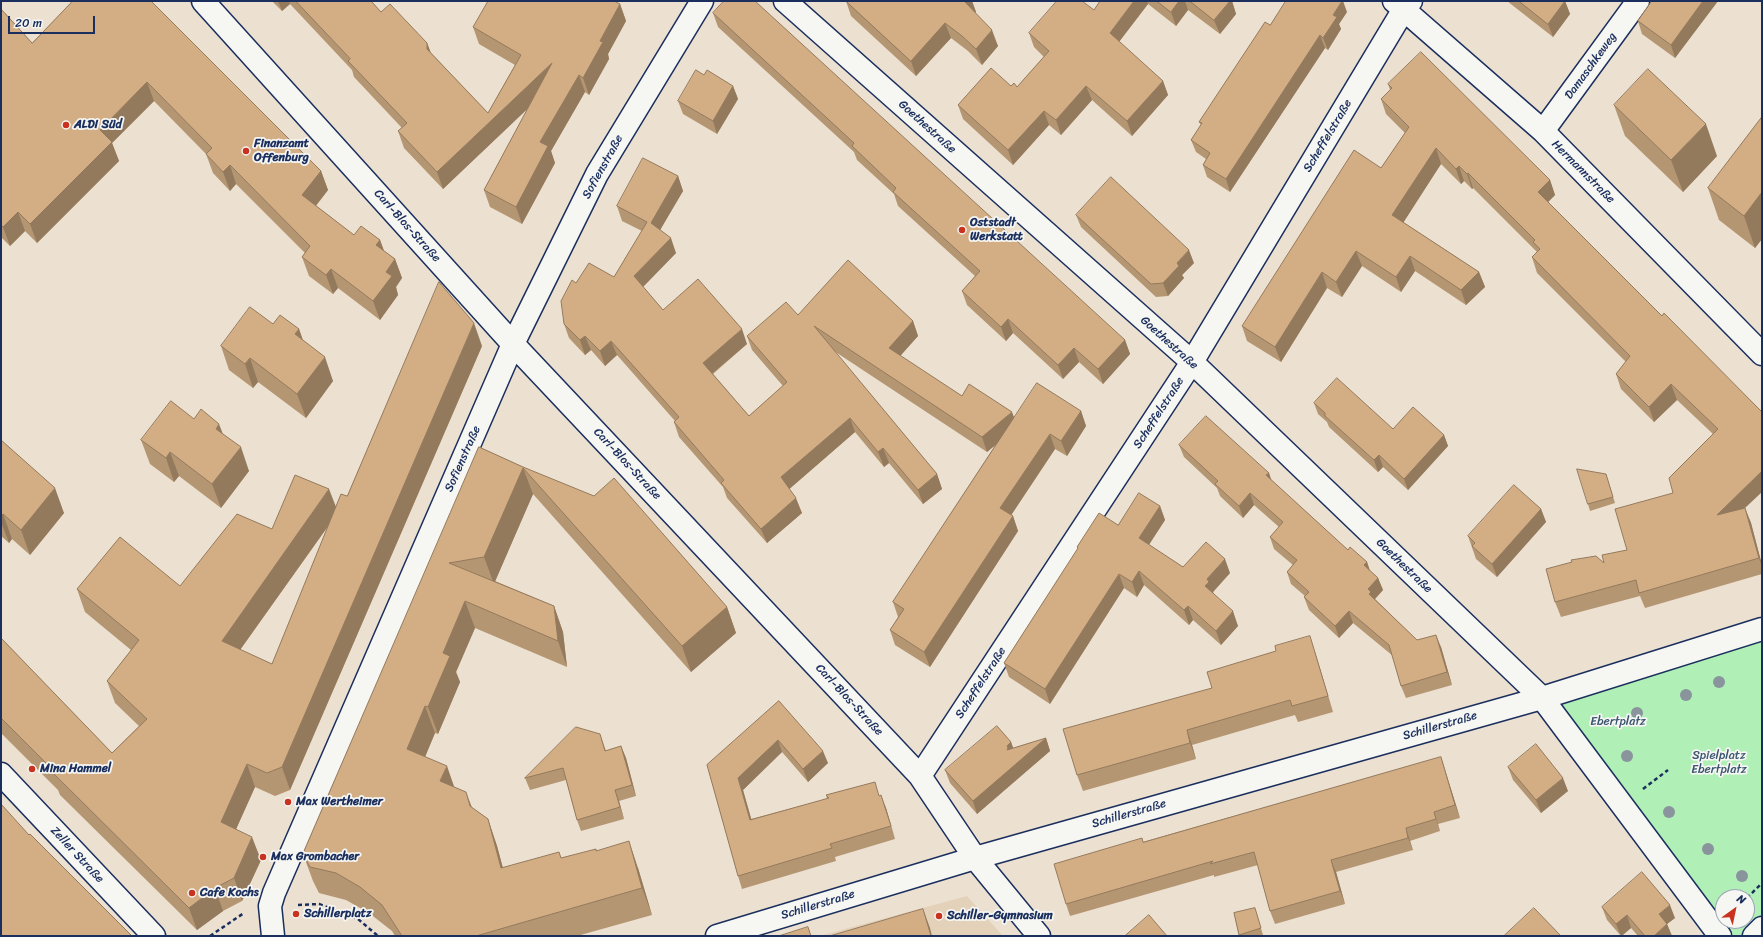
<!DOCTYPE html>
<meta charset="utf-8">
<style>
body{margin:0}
#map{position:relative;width:1763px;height:937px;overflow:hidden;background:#ece0d1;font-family:Sriracha,sans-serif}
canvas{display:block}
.frame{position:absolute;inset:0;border:2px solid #1b2f5e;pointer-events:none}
.north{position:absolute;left:1715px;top:889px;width:40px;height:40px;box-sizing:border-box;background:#f6f6f2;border:1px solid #9ea6b7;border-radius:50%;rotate:33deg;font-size:11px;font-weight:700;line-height:16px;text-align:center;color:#1b2f5e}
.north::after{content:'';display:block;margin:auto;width:14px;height:18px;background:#c8321e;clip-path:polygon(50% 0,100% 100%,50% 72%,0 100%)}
.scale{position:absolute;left:8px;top:16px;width:87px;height:18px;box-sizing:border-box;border:2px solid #1b2f5e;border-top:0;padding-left:5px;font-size:12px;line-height:14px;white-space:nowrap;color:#1b2f5e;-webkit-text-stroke:3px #f6f6f2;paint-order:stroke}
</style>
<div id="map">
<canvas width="1763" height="937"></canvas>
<div class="frame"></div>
<div class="north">N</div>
<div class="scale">20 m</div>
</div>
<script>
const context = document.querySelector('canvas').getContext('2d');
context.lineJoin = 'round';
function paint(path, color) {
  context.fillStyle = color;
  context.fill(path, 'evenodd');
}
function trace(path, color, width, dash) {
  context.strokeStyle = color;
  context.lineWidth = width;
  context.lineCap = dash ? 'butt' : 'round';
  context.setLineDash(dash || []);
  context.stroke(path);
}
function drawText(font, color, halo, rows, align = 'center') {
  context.font = font + ' Sriracha,sans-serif';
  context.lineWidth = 3.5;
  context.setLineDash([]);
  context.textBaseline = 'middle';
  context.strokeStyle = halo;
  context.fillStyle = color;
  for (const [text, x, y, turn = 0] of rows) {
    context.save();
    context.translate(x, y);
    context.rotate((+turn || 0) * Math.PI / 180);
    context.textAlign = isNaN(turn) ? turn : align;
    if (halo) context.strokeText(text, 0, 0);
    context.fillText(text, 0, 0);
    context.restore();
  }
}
paint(new Path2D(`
 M 967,896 L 1003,936 L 819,936 Z`), '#e4d1ba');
paint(new Path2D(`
 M 1762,629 L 1762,928 L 1754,936 L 1720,936 L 1542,698 ZM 1723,897 L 1747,897 L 1747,921 L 1723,921 Z`), '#b0efb6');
const minor = new Path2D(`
 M 203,1 L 513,344 L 920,776 L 975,858 L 1039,936
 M 785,1 L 1192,362 L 1542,698 L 1720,936
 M 1394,1 L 1543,131 L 1762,354
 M 1543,131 L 1638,1
 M 1,774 L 154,936
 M 920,776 L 1192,362 L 1404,9 L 1411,1
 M 273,936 L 270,906 L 274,893 L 513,344 L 597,174 L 702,1
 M 717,936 L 975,858 L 1542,698 L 1762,629`);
const tertiary = new Path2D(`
 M 1754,936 L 1762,928`);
trace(minor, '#1b2f5e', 25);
trace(tertiary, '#1b2f5e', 25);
trace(new Path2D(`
 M 1643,789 L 1668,770
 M 1747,898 L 1762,883
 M 298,905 L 319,904 L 358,919 L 378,936
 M 210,936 L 244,913`), '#1b2f5e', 2.5, [4, 3]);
trace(minor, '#f6f6f2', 22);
trace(tertiary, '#f6f6f2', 22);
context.fillStyle = '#8a949c';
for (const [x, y] of [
 [1719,682],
 [1686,695],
 [1637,713],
 [1627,756],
 [1669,812],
 [1708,849],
 [1742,876]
]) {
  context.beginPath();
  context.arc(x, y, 6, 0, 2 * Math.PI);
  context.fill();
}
paint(new Path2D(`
 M 73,1 L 321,171 L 328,190 L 316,206 L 354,235 L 380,240 L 384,251 L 395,259 L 402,278 L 396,287 L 398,295 L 380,320 L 338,288 L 333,294 L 309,276 L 302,257 L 305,253 L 236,184 L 230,191 L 213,173 L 206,154 L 154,101 L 112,143 L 119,161 L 37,243 L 25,231 L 10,246 L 1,237 L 1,9 L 32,43 Z
 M 272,1 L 371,1 L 381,12 L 427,43 L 431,53 L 488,113 L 515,65 L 479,44 L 473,27 L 620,4 L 626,21 L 608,54 L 609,59 L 589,95 L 585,92 L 551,151 L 555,163 L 522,224 L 490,207 L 484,190 L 528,108 L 443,189 L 404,148 L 398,131 L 402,128 L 354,77 L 352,70 L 290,4 L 282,11 Z
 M 846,1 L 972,1 L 976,12 L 975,13 L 998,46 L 982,65 L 968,51 L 951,38 L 916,76 L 851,16 Z
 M 1100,1 L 1232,1 L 1236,14 L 1220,34 L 1188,10 L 1176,26 L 1148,4 L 1119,42 L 1163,81 L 1168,95 L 1132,136 L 1092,100 L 1061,135 L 1049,125 L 1013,165 L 963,119 L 958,105 L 1011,86 L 1017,87 L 1044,57 L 1034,47 L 1029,33 L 1094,10 Z
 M 1507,1 L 1565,1 L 1570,14 L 1553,37 Z
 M 1652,1 L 1718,1 L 1675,58 L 1642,34 L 1638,21 Z
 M 1347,12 L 1339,24 L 1341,29 L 1328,50 L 1325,48 L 1230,192 L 1207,177 L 1203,165 L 1206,159 L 1196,152 L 1191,140 L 1201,125 L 1199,122 L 1270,25 Z
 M 713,13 L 1125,340 L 1130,354 L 1103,384 L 1079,362 L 1063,379 L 1013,333 L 1006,341 L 967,305 L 962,291 L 975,276 L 898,206 L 894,194 L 857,160 L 854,152 L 718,27 Z
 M 1388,84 L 1550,180 L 1555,195 L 1548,202 L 1662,316 L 1762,412 L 1745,508 L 1751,523 L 1762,565 L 1762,574 L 1645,608 L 1640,596 L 1561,617 L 1555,602 L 1604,563 L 1627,550 L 1673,493 L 1713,434 L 1677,400 L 1654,422 L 1621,389 L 1616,374 L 1626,362 L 1537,273 L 1532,257 L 1537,252 L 1473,188 L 1472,189 L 1464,181 L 1461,184 L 1441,164 L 1403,222 L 1479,272 L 1485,287 L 1466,305 L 1415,271 L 1401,292 L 1362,266 L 1342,297 L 1327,288 L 1281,362 L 1247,341 L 1242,326 L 1381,168 L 1405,133 L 1386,114 L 1381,99 L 1390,90 Z
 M 733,86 L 738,99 L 717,134 L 683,114 L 678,101 Z
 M 1614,105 L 1717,156 L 1683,192 L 1625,136 Z
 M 1762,117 L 1762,239 L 1755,248 L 1719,220 L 1708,188 Z
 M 678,176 L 683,191 L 660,230 L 676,253 L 643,287 L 663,310 L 747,344 L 713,374 L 749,416 L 783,386 L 752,350 L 747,336 L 798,315 L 913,321 L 918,336 L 900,356 L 962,396 L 1014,418 L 1081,411 L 1086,426 L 1067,456 L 1055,449 L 1011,515 L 1013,516 L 1018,531 L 930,667 L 895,645 L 890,630 L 898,617 L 893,602 L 997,443 L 987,452 L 834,351 L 937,474 L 942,489 L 923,504 L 889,463 L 884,467 L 855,432 L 789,489 L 802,513 L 767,543 L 727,498 L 723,487 L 679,437 L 674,422 L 675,421 L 617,355 L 605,366 L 591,350 L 585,355 L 569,338 L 564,324 L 576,283 L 614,277 L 642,231 L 622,221 L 617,206 Z
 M 1076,215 L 1194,263 L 1182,275 L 1184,278 L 1168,296 L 1156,297 L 1081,227 Z
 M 273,324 L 299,329 L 303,340 L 333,381 L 306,418 L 258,382 L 253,388 L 229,370 L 221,346 Z
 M 482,346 L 290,790 L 275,796 L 255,787 L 236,829 L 261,860 L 242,901 L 223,911 L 197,930 L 60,795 L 58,790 L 1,733 L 1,638 L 112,753 L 139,726 L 115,703 L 107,681 L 131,650 L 85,612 L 77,589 L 180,586 L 272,529 L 336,507 L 347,496 ZM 329,525 L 272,664 L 240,650 Z
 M 1314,403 L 1393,429 L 1444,435 L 1448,446 L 1408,490 L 1383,467 L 1378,472 L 1329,427 L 1327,422 L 1318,414 Z
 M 194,419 L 223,434 L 249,471 L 221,508 L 179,476 L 174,482 L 150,464 L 141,440 Z
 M 1,440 L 64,513 L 30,555 L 12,539 L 9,543 L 1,536 Z
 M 1179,445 L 1269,473 L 1271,480 L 1348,550 L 1367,562 L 1370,571 L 1378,578 L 1383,590 L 1375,599 L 1417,640 L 1441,647 L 1452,685 L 1406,698 L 1401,686 L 1393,656 L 1353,623 L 1339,638 L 1309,610 L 1304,597 L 1305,596 L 1291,584 L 1287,572 L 1293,565 L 1274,549 L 1270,537 L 1279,527 L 1254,505 L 1243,518 L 1220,496 L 1217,488 L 1184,457 Z
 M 479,447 L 523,467 L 727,607 L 736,633 L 691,672 L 533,494 L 495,581 L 554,606 L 563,632 L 567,667 L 475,628 L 456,672 L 460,682 L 438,734 L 435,733 L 425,757 L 454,787 L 472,808 L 488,819 L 497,846 L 503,868 L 561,858 L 596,851 L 638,868 L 652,915 L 577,936 L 395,936 L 392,931 L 369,913 L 346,900 L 319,893 L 313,881 L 303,854 Z
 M 1606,474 L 1615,503 L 1590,511 L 1588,504 Z
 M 1160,506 L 1165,520 L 1149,545 L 1183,567 L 1230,573 L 1213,592 L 1214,594 L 1238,626 L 1221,645 L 1193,620 L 1189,625 L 1144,585 L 1137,597 L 1124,588 L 1050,704 L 1009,677 L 1004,663 L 1078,549 L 1077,547 L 1118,525 Z
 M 1541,509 L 1546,522 L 1497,577 L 1476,559 L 1468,536 Z
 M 1315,652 L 1333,712 L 1298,722 L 1295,715 L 1192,745 L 1196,759 L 1083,791 L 1077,775 L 1212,688 Z
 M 779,701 L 828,763 L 808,782 L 782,752 L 743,790 L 751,819 L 827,799 L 826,795 L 880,796 L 886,808 L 895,839 L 835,857 L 836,861 L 742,889 L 738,876 L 707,765 Z
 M 600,734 L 606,751 L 621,746 L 626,758 L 636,796 L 619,801 L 624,819 L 581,831 L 577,820 L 566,780 L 530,790 L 525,778 Z
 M 1046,738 L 1050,751 L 977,814 L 950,783 L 945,770 L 1011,742 L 1013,748 Z
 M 1441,757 L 1445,770 L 1460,818 L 1438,824 L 1440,831 L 1410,841 L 1413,850 L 1336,872 L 1345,904 L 1275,924 L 1270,911 L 1258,865 L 1214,877 L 1214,875 L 1070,916 L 1066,904 L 1143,842 Z
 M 1508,767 L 1568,791 L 1541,813 L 1513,780 Z
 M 1602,907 L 1675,918 L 1667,924 L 1672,936 L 1638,936 L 1631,928 L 1622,936 L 1621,936 L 1607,920 Z
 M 1255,908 L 1263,935 L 1260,936 L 1239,936 L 1234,913 Z`), '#b59672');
paint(new Path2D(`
 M 278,1 L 289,1 L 290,4 L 282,11 Z
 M 966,1 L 972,1 L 976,12 L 970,18 L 965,2 Z
 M 1134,1 L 1147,1 L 1148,4 L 1115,47 L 1110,33 Z
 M 1179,1 L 1185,1 L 1188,10 L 1176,26 L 1171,12 Z
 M 1230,1 L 1232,1 L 1236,14 L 1220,34 L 1214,20 Z
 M 1342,1 L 1343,1 L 1347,12 L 1339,24 L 1341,29 L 1328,50 L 1323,38 L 1333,15 Z
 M 1565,1 L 1570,14 L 1553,37 L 1548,24 Z
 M 1703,1 L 1718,1 L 1675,58 L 1671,45 Z
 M 620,4 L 626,21 L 608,54 L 609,59 L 589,95 L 583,78 L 600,41 Z
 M 945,23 L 951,38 L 916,76 L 911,61 Z
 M 992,30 L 998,46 L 982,65 L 976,49 Z
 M 1320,35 L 1325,48 L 1230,192 L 1226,179 Z
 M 427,43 L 433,59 L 427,49 Z
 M 552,63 L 558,80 L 443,189 L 437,172 Z
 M 579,75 L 585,92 L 551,151 L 555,163 L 522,224 L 516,207 L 540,142 Z
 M 1163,81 L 1168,95 L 1132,136 L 1127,121 Z
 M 147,82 L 154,101 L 112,143 L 119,161 L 37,243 L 30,224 L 100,130 Z
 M 733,86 L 738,99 L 717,134 L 713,121 Z
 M 1086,86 L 1092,100 L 1061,135 L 1056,120 Z
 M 1044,111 L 1049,125 L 1013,165 L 1008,150 Z
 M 1706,124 L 1717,156 L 1683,192 L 1671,160 Z
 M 1436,148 L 1441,164 L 1398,231 L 1392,215 Z
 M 230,165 L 236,184 L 230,191 L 223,172 Z
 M 1459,166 L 1464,181 L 1461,184 L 1456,169 Z
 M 321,171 L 328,190 L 309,214 L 302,195 Z
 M 1468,173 L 1473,188 L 1472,189 L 1467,174 Z
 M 678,176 L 683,191 L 656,237 L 651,223 Z
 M 1550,180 L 1555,195 L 1543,207 L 1538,192 Z
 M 1762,192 L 1762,239 L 1755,248 L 1744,216 Z
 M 18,212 L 25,231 L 10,246 L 3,227 Z
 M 671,238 L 676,253 L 639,291 L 634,276 Z
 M 380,240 L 387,259 L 376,245 Z
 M 1189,250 L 1194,263 L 1182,275 L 1184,278 L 1168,296 L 1163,283 L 1177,263 Z
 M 1356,251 L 1362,266 L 1342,297 L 1336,282 Z
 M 1410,256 L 1415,271 L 1401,292 L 1396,277 Z
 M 395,259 L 402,278 L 396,287 L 398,295 L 380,320 L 373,301 L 386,272 Z
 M 331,269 L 338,288 L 333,294 L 326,275 Z
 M 1322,272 L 1327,288 L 1281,362 L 1275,347 Z
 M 1479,272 L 1485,287 L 1466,305 L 1461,290 Z
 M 1008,319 L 1013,333 L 1006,341 L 1001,327 Z
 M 913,321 L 918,336 L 894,363 L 889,348 Z
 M 474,323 L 482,346 L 290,790 L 282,767 Z
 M 299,329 L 307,353 L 295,334 Z
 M 742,329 L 747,344 L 708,377 L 703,363 Z
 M 585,336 L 591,350 L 585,355 L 580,340 Z
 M 1125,340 L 1130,354 L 1103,384 L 1098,369 Z
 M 611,341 L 617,355 L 605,366 L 600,351 Z
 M 1074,348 L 1079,362 L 1063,379 L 1058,365 Z
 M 325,357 L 333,381 L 306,418 L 297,394 Z
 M 250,358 L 258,382 L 253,388 L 245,364 Z
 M 1671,384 L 1677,400 L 1654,422 L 1649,407 Z
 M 1081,411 L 1086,426 L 1067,456 L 1061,441 Z
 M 1012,412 L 1018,427 L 987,452 L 982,437 Z
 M 850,418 L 855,432 L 786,492 L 781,477 Z
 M 219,424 L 228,447 L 216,429 Z
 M 1050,434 L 1055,449 L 1006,523 L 1000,508 Z
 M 1444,435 L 1448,446 L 1408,490 L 1404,479 Z
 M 241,447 L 249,471 L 221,508 L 212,484 Z
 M 883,448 L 889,463 L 884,467 L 878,452 Z
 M 170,452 L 179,476 L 174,482 L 166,458 Z
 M 1379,455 L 1383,467 L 1378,472 L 1374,460 Z
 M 523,468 L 533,494 L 494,584 L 484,557 Z
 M 1762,471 L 1762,492 L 1745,508 L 1751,523 L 1762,565 L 1762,567 L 1759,558 L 1717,515 Z
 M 1269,473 L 1273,485 L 1266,475 Z
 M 937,474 L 942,489 L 923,504 L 918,490 Z
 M 55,488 L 64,513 L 30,555 L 21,530 Z
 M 329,489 L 338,512 L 230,664 L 222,641 Z
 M 1250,493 L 1254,505 L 1243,518 L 1239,506 Z
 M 796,498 L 802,513 L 767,543 L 761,529 Z
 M 1160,506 L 1165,520 L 1144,552 L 1139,538 Z
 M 1541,509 L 1546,522 L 1497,577 L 1492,564 Z
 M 3,514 L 12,539 L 9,543 L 1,522 L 1,516 Z
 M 1013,516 L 1018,531 L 930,667 L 924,652 Z
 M 1225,559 L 1230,573 L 1213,592 L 1214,596 L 1205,586 L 1207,579 Z
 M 1367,562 L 1371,574 L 1364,565 Z
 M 1139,571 L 1144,585 L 1137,597 L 1132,582 Z
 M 1119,574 L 1124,588 L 1050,704 L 1045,689 Z
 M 1378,578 L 1383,590 L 1374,600 L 1374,606 L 1368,589 Z
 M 465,601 L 475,628 L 456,672 L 460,682 L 438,734 L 428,707 L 443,653 Z
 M 554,606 L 563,632 L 567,667 L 558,641 Z
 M 1188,606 L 1193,620 L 1189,625 L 1184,610 Z
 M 727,607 L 736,633 L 691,672 L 682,646 Z
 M 1233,611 L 1238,626 L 1221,645 L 1216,631 Z
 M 1349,611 L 1353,623 L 1339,638 L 1335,626 Z
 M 1436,635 L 1441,647 L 1452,685 L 1447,672 Z
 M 1310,636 L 1315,652 L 1333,712 L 1328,696 Z
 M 425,706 L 435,733 L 417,776 L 407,749 Z
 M 1187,730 L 1192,745 L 1196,759 L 1190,743 Z
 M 1046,738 L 1050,751 L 977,814 L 973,801 Z
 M 778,740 L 782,752 L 743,790 L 755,832 L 750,820 L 738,778 Z
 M 1011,742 L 1016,755 L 1012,763 L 1007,746 Z
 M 621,746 L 626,758 L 636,796 L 632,785 Z
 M 823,751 L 828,763 L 808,782 L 803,769 Z
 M 1441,757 L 1445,770 L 1460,818 L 1455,805 Z
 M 247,764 L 255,787 L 229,845 L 221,822 Z
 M 447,766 L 456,792 L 440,781 Z
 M 1563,778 L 1568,791 L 1541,813 L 1536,800 Z
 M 615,790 L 619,801 L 624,819 L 620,807 Z
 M 466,792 L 476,818 L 470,806 Z
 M 881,795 L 886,808 L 895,839 L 891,826 Z
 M 1434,812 L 1438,824 L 1440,831 L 1436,819 Z
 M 488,819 L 497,846 L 510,895 L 501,868 Z
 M 1406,828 L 1410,841 L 1413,850 L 1408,838 Z
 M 252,837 L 261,860 L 242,901 L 234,878 Z
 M 629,841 L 638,868 L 652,915 L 642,888 Z
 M 1331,860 L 1336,872 L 1345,904 L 1340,891 Z
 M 215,888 L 223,911 L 197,930 L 189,908 Z
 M 1670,905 L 1675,918 L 1663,927 L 1659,914 Z
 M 923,909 L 930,928 L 932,936 L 931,936 Z
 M 1627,915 L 1631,928 L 1621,936 L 1616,924 Z
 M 1667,924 L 1672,936 L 1654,936 Z`), '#947a5d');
const building = new Path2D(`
 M 73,1 L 151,1 L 321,171 L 302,195 L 354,235 L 361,226 L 380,240 L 376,245 L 395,259 L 386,272 L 392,276 L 373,301 L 331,269 L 326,275 L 302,257 L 310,246 L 230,165 L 223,172 L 206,154 L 212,148 L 147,82 L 100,130 L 112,142 L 30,224 L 18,212 L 3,227 L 1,225 L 1,9 L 32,43 Z
 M 296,1 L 371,1 L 381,12 L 390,4 L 427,43 L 427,49 L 488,113 L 521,55 L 473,27 L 488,1 L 614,1 L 620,4 L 600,41 L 603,42 L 583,78 L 579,75 L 540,142 L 548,146 L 516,207 L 484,190 L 552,63 L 437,172 L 398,131 L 407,123 L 348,61 L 350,59 Z
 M 724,1 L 755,1 L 1125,340 L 1098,369 L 1074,348 L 1058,365 L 1008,319 L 1001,327 L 962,291 L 980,271 L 893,192 L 896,188 L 852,146 L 854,143 L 713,13 Z
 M 846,1 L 966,1 L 965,2 L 992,30 L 976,49 L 962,36 L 945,23 L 911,61 Z
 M 1057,1 L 1082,1 L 1094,10 L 1100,1 L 1134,1 L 1110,33 L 1163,81 L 1127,121 L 1086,86 L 1056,120 L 1044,111 L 1008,150 L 958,105 L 991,68 L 1011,86 L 1014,83 L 1017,87 L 1049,51 L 1029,33 Z
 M 1157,1 L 1179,1 L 1171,12 Z
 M 1190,1 L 1230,1 L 1214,20 Z
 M 1286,1 L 1342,1 L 1333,15 L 1337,17 L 1323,38 L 1320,35 L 1226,179 L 1203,165 L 1210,153 L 1191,140 L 1202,123 L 1199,122 L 1265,22 L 1270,25 Z
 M 1519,1 L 1565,1 L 1548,24 Z
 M 1652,1 L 1703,1 L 1671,45 L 1638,21 Z
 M 1421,52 L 1550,180 L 1538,192 L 1662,316 L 1664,313 L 1762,412 L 1762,471 L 1717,515 L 1745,508 L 1759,558 L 1639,593 L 1636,580 L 1555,602 L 1546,569 L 1572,562 L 1571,560 L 1596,556 L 1604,563 L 1602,555 L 1627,550 L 1615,509 L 1673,493 L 1669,478 L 1718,429 L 1671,384 L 1649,407 L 1616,374 L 1630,356 L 1532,257 L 1540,249 L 1533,242 L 1535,240 L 1468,173 L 1467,174 L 1459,166 L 1456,169 L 1436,148 L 1392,215 L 1479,272 L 1461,290 L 1410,256 L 1396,277 L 1356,251 L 1336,282 L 1322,272 L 1275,347 L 1242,326 L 1354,150 L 1381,168 L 1409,127 L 1381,99 L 1392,88 L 1388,84 Z
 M 1648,69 L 1706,124 L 1671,160 L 1614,105 Z
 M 696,70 L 704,75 L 707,70 L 733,86 L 713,121 L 678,101 Z
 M 1762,117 L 1762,192 L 1744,216 L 1708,188 Z
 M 643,158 L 678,176 L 651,223 L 671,238 L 634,276 L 663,310 L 698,279 L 742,329 L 703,363 L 749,416 L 787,382 L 747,336 L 786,302 L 798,315 L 848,260 L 913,321 L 889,348 L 962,396 L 969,384 L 1012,412 L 982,437 L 814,326 L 937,474 L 918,490 L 883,448 L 878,452 L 850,418 L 781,477 L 796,498 L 761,529 L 721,483 L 724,480 L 674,422 L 679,417 L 611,341 L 600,351 L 585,336 L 580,340 L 564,324 L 561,301 L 572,280 L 576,283 L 589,263 L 614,277 L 647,222 L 617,206 Z
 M 1111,177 L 1189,250 L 1177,263 L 1179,266 L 1163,283 L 1151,284 L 1076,215 Z
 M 439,282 L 474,323 L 282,767 L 267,773 L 247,764 L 221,822 L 252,837 L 234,878 L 215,888 L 189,908 L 52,772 L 53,770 L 1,718 L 1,638 L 112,753 L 147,719 L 107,681 L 139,640 L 77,589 L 120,537 L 180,586 L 237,514 L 272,529 L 295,475 L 329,489 L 222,641 L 272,664 L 341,494 L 347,496 Z
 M 250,307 L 273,324 L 280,315 L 299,329 L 295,334 L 325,357 L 297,394 L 250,358 L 245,364 L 221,346 Z
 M 1337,378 L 1393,429 L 1413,407 L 1444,435 L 1404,479 L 1379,455 L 1374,460 L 1325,416 L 1325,413 L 1314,403 Z
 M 1037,383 L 1081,411 L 1061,441 L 1050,434 L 1000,508 L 1013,516 L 924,652 L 890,630 L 904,609 L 893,602 Z
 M 171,401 L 194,419 L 201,409 L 219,424 L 216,429 L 241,447 L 212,484 L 170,452 L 166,458 L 141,440 Z
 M 1206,416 L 1269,473 L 1266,475 L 1348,550 L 1350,547 L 1367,562 L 1364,565 L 1378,578 L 1368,589 L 1371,592 L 1369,594 L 1417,640 L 1436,635 L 1447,672 L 1401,686 L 1389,645 L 1349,611 L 1335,626 L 1304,597 L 1309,592 L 1287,572 L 1297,560 L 1270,537 L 1283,522 L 1250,493 L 1239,506 L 1215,484 L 1218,481 L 1179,445 Z
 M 1,440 L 55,488 L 21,530 L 3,514 L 1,516 Z
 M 479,447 L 523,467 L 594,496 L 614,478 L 727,607 L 682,646 L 523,468 L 484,557 L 449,563 L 554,606 L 558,641 L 465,601 L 443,653 L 450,656 L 428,707 L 425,706 L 407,749 L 447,766 L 440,781 L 466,792 L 470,806 L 488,819 L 501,868 L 559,852 L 561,858 L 596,849 L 596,851 L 629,841 L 642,888 L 476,936 L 402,936 L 382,905 L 360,887 L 336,873 L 310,867 L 303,854 Z
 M 1577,469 L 1606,474 L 1613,497 L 1588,504 Z
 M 1514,485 L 1541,509 L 1492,564 L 1472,546 L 1475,543 L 1468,536 Z
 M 1139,493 L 1160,506 L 1139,538 L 1183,567 L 1206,542 L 1225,559 L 1207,579 L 1209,582 L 1205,586 L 1233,611 L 1216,631 L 1188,606 L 1184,610 L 1139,571 L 1132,582 L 1119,574 L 1045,689 L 1004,663 L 1078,548 L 1077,547 L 1099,513 L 1118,525 Z
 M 1310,636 L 1328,696 L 1292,706 L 1290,700 L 1187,730 L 1190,743 L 1077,775 L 1063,729 L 1212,688 L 1207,672 L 1276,651 L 1275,646 Z
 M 779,701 L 823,751 L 803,769 L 778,740 L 738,778 L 750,820 L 829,798 L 826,795 L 875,782 L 879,796 L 881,795 L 891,826 L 830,844 L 832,848 L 738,876 L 707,765 Z
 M 997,726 L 1011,742 L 1007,746 L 1008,748 L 1007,750 L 1046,738 L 973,801 L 945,770 Z
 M 576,727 L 600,734 L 605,751 L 621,746 L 632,785 L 615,790 L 620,807 L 577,820 L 563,768 L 525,778 Z
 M 1536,744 L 1563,778 L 1536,800 L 1508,767 Z
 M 1441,757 L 1455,805 L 1434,812 L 1436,819 L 1406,828 L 1408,838 L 1331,860 L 1340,891 L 1270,911 L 1254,852 L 1210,864 L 1213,861 L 1066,904 L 1054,864 L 1142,838 L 1143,842 Z
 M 1,804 L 29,835 L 30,834 L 132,936 L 1,936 Z
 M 1642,872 L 1670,905 L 1659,914 L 1667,924 L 1654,936 L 1645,936 L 1627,915 L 1616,924 L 1602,907 Z
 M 1255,908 L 1261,928 L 1239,935 L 1234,913 Z
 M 1534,908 L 1561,936 L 1504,936 Z
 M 923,909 L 931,936 L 830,936 Z
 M 1149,915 L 1167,936 L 1125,936 Z
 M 808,927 L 811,936 L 779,936 Z`);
paint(building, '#d3ae85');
trace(building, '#947a5d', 1);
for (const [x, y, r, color] of [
 [66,125,4,"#c8321e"],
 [246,151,4,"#c8321e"],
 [962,230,4,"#c8321e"],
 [32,769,4,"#c8321e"],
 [288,802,4,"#c8321e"],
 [263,857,4,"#c8321e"],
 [192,893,4,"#c8321e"],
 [296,914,4,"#c8321e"],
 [939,916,4,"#c8321e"]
]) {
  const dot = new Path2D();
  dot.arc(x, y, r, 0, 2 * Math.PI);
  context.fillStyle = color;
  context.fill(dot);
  trace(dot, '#f6f6f2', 1.5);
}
drawText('12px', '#1b2f5e', '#f6f6f2', [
 ["Damaschkeweg",1591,66,-54],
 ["Goethestraße",927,127,42],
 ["Scheffelstraße",1328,136,-59],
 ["Sofienstraße",603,167,-61],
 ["Hermannstraße",1583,172,45],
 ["Carl-Blos-Straße",407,226,48],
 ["Goethestraße",1169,343,42],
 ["Scheffelstraße",1159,413,-57],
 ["Sofienstraße",463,459,-66],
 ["Carl-Blos-Straße",627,464,47],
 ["Goethestraße",1404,566,44],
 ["Scheffelstraße",981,683,-57],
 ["Carl-Blos-Straße",849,700,47],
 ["Schillerstraße",1440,726,-16],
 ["Schillerstraße",1129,814,-16],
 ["Zeller Straße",77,855,47],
 ["Schillerstraße",818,905,-17]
]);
drawText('bold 12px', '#1b2f5e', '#f6f6f2', [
 ["ALDI Süd",74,125],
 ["Finanzamt",254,144],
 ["Offenburg",254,158],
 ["Oststadt",970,223],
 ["Werkstatt",970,237],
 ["Mina Hammel",40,769],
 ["Max Wertheimer",296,802],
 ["Max Grombacher",271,857],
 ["Cafe Kochs",200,893],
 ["Schillerplatz",304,914],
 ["Schiller-Gymnasium",947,916]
], 'left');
drawText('12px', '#395570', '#f6f6f2', [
 ["Ebertplatz",1618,722],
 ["Spielplatz",1719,756],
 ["Ebertplatz",1719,770]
]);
</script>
